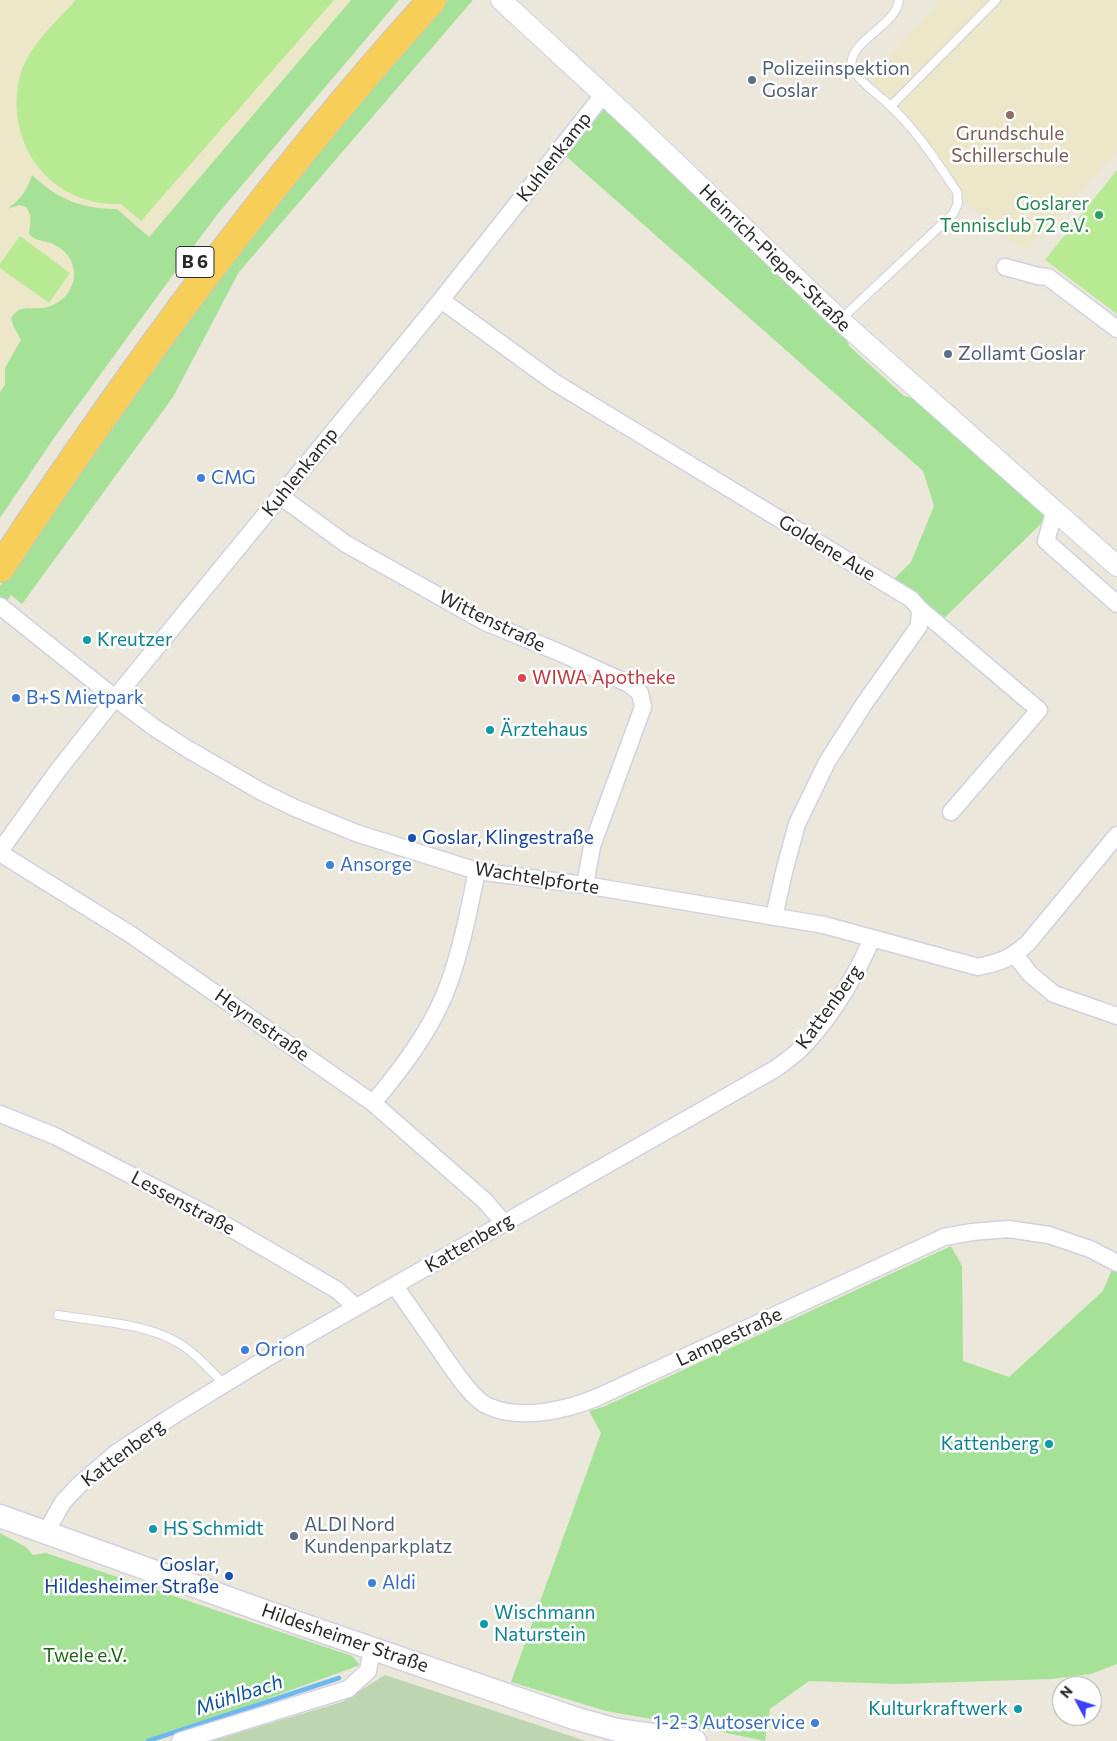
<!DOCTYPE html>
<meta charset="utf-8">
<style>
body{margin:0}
#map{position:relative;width:1117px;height:1741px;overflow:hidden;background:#ebe7db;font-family:Commissioner,sans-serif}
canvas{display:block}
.north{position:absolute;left:1052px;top:1676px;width:50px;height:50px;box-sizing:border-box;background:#fff;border:1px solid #a9a9a9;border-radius:50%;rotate:310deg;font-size:14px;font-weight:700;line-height:20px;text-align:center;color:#292929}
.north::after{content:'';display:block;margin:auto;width:18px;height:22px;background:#3b41f9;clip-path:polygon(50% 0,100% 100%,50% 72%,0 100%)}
</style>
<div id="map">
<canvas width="1117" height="1741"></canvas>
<div class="north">N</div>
</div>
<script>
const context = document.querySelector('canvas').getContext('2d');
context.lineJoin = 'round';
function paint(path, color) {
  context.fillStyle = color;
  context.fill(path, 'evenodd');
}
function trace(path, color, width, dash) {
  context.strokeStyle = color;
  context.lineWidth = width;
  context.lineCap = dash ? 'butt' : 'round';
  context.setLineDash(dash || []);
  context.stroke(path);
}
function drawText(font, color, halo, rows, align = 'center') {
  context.font = font + ' Commissioner,sans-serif';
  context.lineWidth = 5;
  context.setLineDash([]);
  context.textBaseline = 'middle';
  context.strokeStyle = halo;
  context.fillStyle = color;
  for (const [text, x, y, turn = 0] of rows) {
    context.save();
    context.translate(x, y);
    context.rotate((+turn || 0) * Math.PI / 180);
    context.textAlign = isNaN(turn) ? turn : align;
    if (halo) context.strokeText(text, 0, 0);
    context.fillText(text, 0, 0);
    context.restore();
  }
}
paint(new Path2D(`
 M 0,0 L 351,0 L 158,226 L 43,369 L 0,429 Z
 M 939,0 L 1117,0 L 1117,152 L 1025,251 L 995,229 L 966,202 L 935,152 L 871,79 Z`), '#ede7ca');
paint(new Path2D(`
 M 351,0 L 399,0 L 216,216 L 54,438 L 0,518 L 0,392 L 5,385 L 5,368 L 21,340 L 13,325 L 11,318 C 13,315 15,312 19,310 C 25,307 35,309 42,308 C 59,306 73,293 74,275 C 75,260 63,247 50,243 C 42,240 35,241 29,234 C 30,223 33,216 26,207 L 19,205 L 7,209 C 20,200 27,191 32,175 C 57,199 82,209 117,209 L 149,237 Z
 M 448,0 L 473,0 L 239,272 L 173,397 L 22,604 L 11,595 L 0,612 L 0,586 L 96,441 L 237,245 L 371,84 Z
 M 603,95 L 840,320 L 849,346 L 904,396 L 933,403 L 1055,510 L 938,624 L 888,585 L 911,562 L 934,506 L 923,471 L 560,151 Z
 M 951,1246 L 962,1266 L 963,1361 L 1009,1377 L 1103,1291 L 1115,1262 L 1117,1264 L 1117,1664 L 1091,1674 L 1051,1679 L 897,1684 L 809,1681 L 770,1709 L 765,1741 L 708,1729 L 606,1711 L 511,1682 L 601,1433 L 589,1411 L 603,1407 Z
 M 0,1533 L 26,1547 L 33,1555 L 46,1553 L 352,1656 L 360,1665 L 151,1741 L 0,1741 Z`), '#a5e297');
paint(new Path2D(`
 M 385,1675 L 586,1741 L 210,1741 L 342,1702 Z`), '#bed5b2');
paint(new Path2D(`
 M 76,0 L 334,0 L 141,221 L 121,204 C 48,207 0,139 22,69 C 33,42 57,21 76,0 Z
 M 1117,170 L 1117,314 L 1045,260 Z
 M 20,236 L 70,273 L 49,303 L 0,268 L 0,264 Z`), '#b7ea93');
trace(new Path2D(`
 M 148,1741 L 339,1678`), '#6eb8ee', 4.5);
const service = new Path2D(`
 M 891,106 L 996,0
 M 841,319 L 953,214 L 958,203 L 957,192 C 935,159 916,129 886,102 C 876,93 847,73 852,59 C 858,37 897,23 899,0
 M 58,1315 C 93,1321 143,1323 175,1341 C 194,1351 209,1369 224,1384`);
const minor = new Path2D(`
 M 1005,267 L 1038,276 L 1048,277 L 1117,329
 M 441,300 L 554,382 L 911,599 L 920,609 L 919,626 L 864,704 L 827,762 L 797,824 L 784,872 L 774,917
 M 280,496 L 346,544 L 485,622 L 563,654 L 629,684 L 640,693 L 643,707 L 592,846 L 585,885
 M 1055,510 L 1046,541 L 1117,604
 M 0,606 L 115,698 L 155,728 L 186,748 L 262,792 L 295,808 L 356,833 L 477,871 L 585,885 L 824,925 L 978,967 C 1001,962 1010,959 1028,943 L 1117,835
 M 920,609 L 1039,710 L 951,812
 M 0,851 L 56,773 L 115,698 L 441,300 L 603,95
 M 0,853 L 130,934 L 373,1103 L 485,1201 L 504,1223
 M 1015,955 L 1030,974 L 1054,994 L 1117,1016
 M 373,1103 C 403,1067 433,1028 449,983 C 462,947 469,909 477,871
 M 0,1114 L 55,1136 L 208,1215 L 337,1290 L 356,1307
 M 395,1286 C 411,1309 427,1332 443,1355 C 453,1369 472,1399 488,1406 C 520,1421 567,1410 598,1397 L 944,1237 L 972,1232 L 1008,1229 L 1049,1235 L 1090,1249 L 1117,1263
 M 46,1532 L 63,1502 L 80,1484 L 116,1453 L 174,1415 L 267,1358 L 775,1069 C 782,1064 789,1059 796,1053 C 826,1026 857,975 872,938
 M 180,1741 L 348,1689 L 368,1671 L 372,1649`);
const tertiary = new Path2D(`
 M 501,0 L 632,121 L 840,320 L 1117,566`);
const secondary = new Path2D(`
 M 0,1516 L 292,1621 L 574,1718 L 617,1730 L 695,1741`);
const trunk = new Path2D(`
 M 0,568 C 131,370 272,177 432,0`);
trace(service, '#d0d1e2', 10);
trace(minor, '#d0d1e2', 19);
trace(tertiary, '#d0d1e2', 22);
trace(secondary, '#d0d1e2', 25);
trace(trunk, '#c7c7c7', 30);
trace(service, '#fff', 8);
trace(minor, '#fff', 16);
trace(tertiary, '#fff', 20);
trace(secondary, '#fff', 22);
trace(trunk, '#f6ce58', 28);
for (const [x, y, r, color] of [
 [752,80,5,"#5c6f8a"],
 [1010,115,5,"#8d6e63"],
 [1099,215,5,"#2e9e5b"],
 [948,354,5,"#5c6f8a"],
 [201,478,5,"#3f7fe0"],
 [87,640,5,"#0f9aa8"],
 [522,678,5,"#e0444e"],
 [16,698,5,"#3f7fe0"],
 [490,730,5,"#0f9aa8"],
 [412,838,5,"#1a4fb4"],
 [330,865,5,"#3f7fe0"],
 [245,1350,5,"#3f7fe0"],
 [1049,1444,5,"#0f9aa8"],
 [153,1529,5,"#0f9aa8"],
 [294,1536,5,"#5c6f8a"],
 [229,1576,5,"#1a4fb4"],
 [372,1583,5,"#3f7fe0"],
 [484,1624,5,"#0f9aa8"],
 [1018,1709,5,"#0f9aa8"],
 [815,1723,5,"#3f7fe0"]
]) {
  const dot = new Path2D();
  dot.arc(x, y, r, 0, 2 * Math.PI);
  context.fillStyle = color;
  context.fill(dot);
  trace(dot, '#fff', 2);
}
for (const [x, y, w] of [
 [195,262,38]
]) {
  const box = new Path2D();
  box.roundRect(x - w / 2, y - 15.5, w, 31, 4);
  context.fillStyle = '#fff';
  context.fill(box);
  trace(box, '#292929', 1);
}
drawText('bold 18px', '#292929', null, [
 ["B 6",195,262]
]);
drawText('19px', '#4e5e75', '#fff', [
 ["Polizeiinspektion",762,69],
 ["Goslar",762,91],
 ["Zollamt Goslar",958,354],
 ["ALDI Nord",304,1525],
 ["Kundenparkplatz",304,1547]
], 'left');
drawText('19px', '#785e54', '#fff', [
 ["Grundschule",1010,134],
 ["Schillerschule",1010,156]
]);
drawText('19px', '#292929', '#fff', [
 ["Kuhlenkamp",554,157,-52],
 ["Heinrich-Pieper-Straße",775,258,44],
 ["Kuhlenkamp",300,472,-51],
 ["Goldene Aue",827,548,31],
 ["Wittenstraße",492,621,26],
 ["Wachtelpforte",537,878,9],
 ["Kattenberg",829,1007,-54],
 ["Heynestraße",262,1025,35],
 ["Lessenstraße",183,1203,28],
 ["Kattenberg",469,1243,-30],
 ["Lampestraße",729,1337,-25],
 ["Kattenberg",123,1453,-37],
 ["Hildesheimer Straße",345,1638,19]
]);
drawText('19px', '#27864d', '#fff', [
 ["Goslarer",1089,204],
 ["Tennisclub 72 e.V.",1089,226]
], 'right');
drawText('19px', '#366cbe', '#fff', [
 ["CMG",211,478],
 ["B+S Mietpark",26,698],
 ["Ansorge",340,865],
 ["Orion",255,1350],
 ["Aldi",382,1583],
 ["1-2-3 Autoservice",805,1723,"right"]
], 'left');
drawText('19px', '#0d838f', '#fff', [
 ["Kreutzer",97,640],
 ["Ärztehaus",500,730],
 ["Kattenberg",1039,1444,"right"],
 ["HS Schmidt",163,1529],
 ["Wischmann",494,1613],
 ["Naturstein",494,1635],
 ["Kulturkraftwerk",1008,1709,"right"]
], 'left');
drawText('19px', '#be3a42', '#fff', [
 ["WIWA Apotheke",532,678]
], 'left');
drawText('19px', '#164399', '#fff', [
 ["Goslar, Klingestraße",422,838],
 ["Goslar,",219,1565,"right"],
 ["Hildesheimer Straße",219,1587,"right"]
], 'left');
drawText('19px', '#1e651a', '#fff', [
 ["Twele e.V.",85,1656]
]);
drawText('italic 20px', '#0e5399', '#fff', [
 ["Mühlbach",239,1695,-18]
]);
</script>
